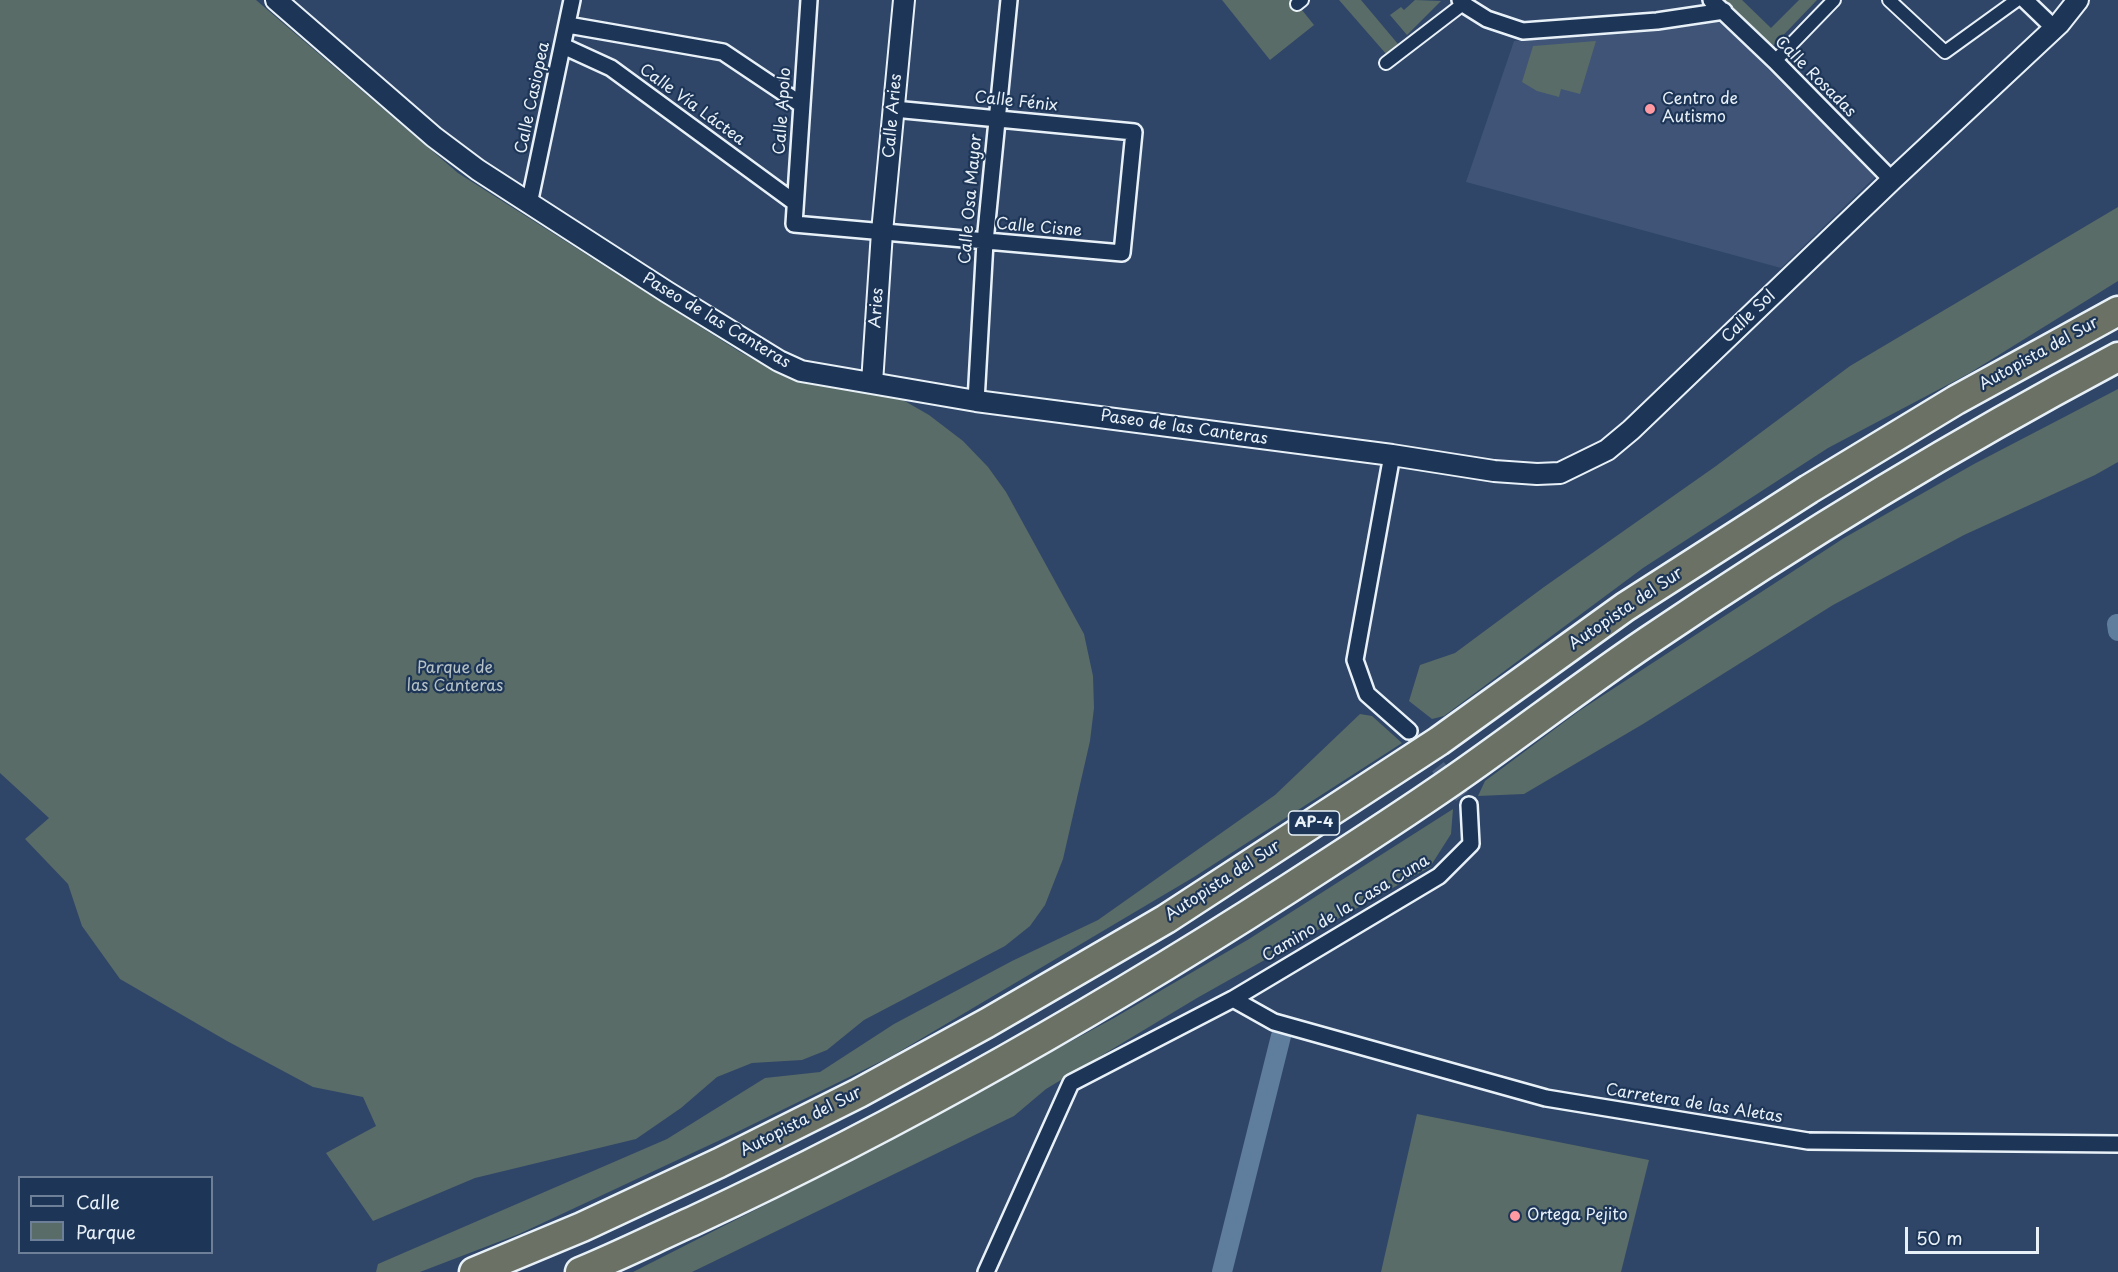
<!DOCTYPE html>
<meta charset="utf-8">
<style>
body{margin:0}
#map{position:relative;width:2118px;height:1272px;overflow:hidden;background:#2f4668;font-family:"Playpen Sans",sans-serif}
canvas{display:block}
.legend{position:absolute;left:18px;top:1176px;width:195px;height:78px;box-sizing:border-box;background:#1d3557;border:2px solid #6e8097;margin:0;padding:8px 10px;list-style:none;font-size:18px;color:#e8f1f8}
.legend li{display:flex;align-items:center;gap:12px;height:30px}
.legend b{width:30px;border:2px solid #6e8097}
.scale{position:absolute;left:1905px;top:1227px;width:134px;height:27px;box-sizing:border-box;border:3px solid #e8f1f8;border-top:0;padding-left:8px;font-size:18px;line-height:21px;white-space:nowrap;color:#e8f1f8;-webkit-text-stroke:4px #1d3557;paint-order:stroke}
</style>
<div id="map">
<canvas width="2118" height="1272"></canvas>
<ul class="legend">
<li><b style="height:8px;background:#1d3557"></b>Calle</li>
<li><b style="height:16px;background:#596c67"></b>Parque</li>
</ul>
<div class="scale">50 m</div>
</div>
<script>
const context = document.querySelector('canvas').getContext('2d');
context.lineJoin = 'round';
function paint(path, color) {
  context.fillStyle = color;
  context.fill(path, 'evenodd');
}
function trace(path, color, width, dash) {
  context.strokeStyle = color;
  context.lineWidth = width;
  context.lineCap = dash ? 'butt' : 'round';
  context.setLineDash(dash || []);
  context.stroke(path);
}
function drawText(font, color, halo, rows, align = 'center') {
  context.font = font + ' "Playpen Sans",sans-serif';
  context.lineWidth = 4.5;
  context.setLineDash([]);
  context.textBaseline = 'middle';
  context.strokeStyle = halo;
  context.fillStyle = color;
  for (const [text, x, y, turn = 0] of rows) {
    context.save();
    context.translate(x, y);
    context.rotate((+turn || 0) * Math.PI / 180);
    context.textAlign = isNaN(turn) ? turn : align;
    if (halo) context.strokeText(text, 0, 0);
    context.fillText(text, 0, 0);
    context.restore();
  }
}
paint(new Path2D(`
 M 1721,21 L 1875,177 L 1781,268 L 1466,182 L 1514,41 Z`), '#3f5477');
paint(new Path2D(`
 M 0,0 L 256,0 L 458,173 L 740,352 L 789,378 L 896,396 L 929,415 L 963,441 L 988,467 L 1006,492 L 1084,634 L 1093,676 L 1094,708 L 1090,741 L 1063,859 L 1045,905 L 1030,926 L 1005,946 L 864,1020 L 827,1050 L 802,1060 L 752,1063 L 717,1077 L 681,1108 L 636,1139 L 475,1178 L 373,1221 L 326,1153 L 376,1126 L 363,1097 L 313,1087 L 227,1041 L 120,979 L 82,926 L 68,884 L 25,839 L 49,818 L 0,773 Z
 M 1222,0 L 1294,0 L 1314,25 L 1270,60 Z
 M 1339,0 L 1361,0 L 1398,44 L 1387,55 Z
 M 1415,0 L 1441,1 L 1407,35 L 1390,15 L 1401,7 L 1404,10 Z
 M 1717,0 L 1742,0 L 1771,28 L 1799,0 L 1817,0 L 1771,48 Z
 M 1596,41 L 1580,94 L 1561,89 L 1559,97 L 1537,91 L 1522,82 L 1533,46 Z
 M 2118,207 L 2118,281 L 1968,374 L 1828,448 L 1643,568 L 1444,716 L 1432,719 L 1409,701 L 1420,665 L 1455,653 L 1544,587 L 1716,466 L 1850,366 Z
 M 2118,389 L 2118,462 L 2095,475 L 1964,535 L 1833,605 L 1643,724 L 1524,794 L 1478,796 L 1485,781 L 1579,711 L 1844,538 L 1974,464 Z
 M 1360,714 L 1372,716 L 1402,743 L 1194,877 L 892,1056 L 733,1134 L 519,1234 L 420,1272 L 376,1272 L 378,1264 L 667,1139 L 765,1078 L 820,1072 L 894,1024 L 1012,961 L 1098,920 L 1275,795 Z
 M 1453,809 L 1451,834 L 1430,867 L 1197,998 L 1046,1089 L 1014,1116 L 692,1272 L 633,1272 L 822,1176 L 1114,1018 L 1249,939 Z
 M 1417,1114 L 1649,1160 L 1621,1272 L 1381,1272 Z`), '#596c67');
trace(new Path2D(`
 M 2117,624 L 2118,631
 M 1222,1272 L 1281,1036`), '#5f7d9c', 20);
trace(new Path2D(`
 M 1409,731 L 1469,805`), '#4b607e', 15, [15, 8]);
const pedestrian = new Path2D(`
 M 1889,0 L 1945,52 L 2017,0
 M 1297,4 L 1302,0
 M 1775,61 L 1834,0
 M 1386,63 L 1463,4`);
const minor = new Path2D(`
 M 809,0 L 794,224 L 1122,253 L 1134,132 L 894,109
 M 1460,0 L 1463,4 L 1487,19 L 1523,31 L 1657,21 L 1724,11
 M 1711,0 L 1775,61 L 1892,180
 M 2025,0 L 2054,28
 M 568,25 L 723,52 L 802,105
 M 563,46 L 611,68 L 794,202
 M 529,204 L 572,0
 M 976,401 L 985,242 L 1009,0
 M 1392,455 L 1355,660 L 1367,694 L 1409,731
 M 1469,805 L 1471,844 L 1439,876 L 1233,999 L 1274,1022 L 1546,1098 L 1808,1141 L 2118,1144
 M 986,1272 L 1071,1083 L 1233,999`);
const tertiary = new Path2D(`
 M 276,0 L 434,137 L 478,170 L 667,292 L 779,361 L 801,371 L 976,401 L 1392,455 L 1494,471 L 1537,474 L 1560,473 L 1607,450 L 1631,430 L 1892,180 L 2059,24 L 2078,0
 M 872,383 L 882,232 L 904,0`);
const motorway = new Path2D(`
 M 474,1272 L 582,1227 L 719,1163 L 859,1093 L 987,1023 L 1166,919 L 1439,741 L 1625,607 L 1809,489 L 1956,400 L 2118,311
 M 580,1272 C 619,1256 657,1237 695,1220 C 916,1117 1126,995 1330,862 C 1375,833 1421,803 1465,772 C 1526,729 1586,683 1648,641 C 1800,538 1956,443 2118,357`);
trace(pedestrian, '#e8f1f8', 16);
trace(minor, '#e8f1f8', 20);
trace(tertiary, '#e8f1f8', 24);
trace(motorway, '#e8f1f8', 33);
trace(pedestrian, '#1d3557', 12);
trace(minor, '#1d3557', 15);
trace(tertiary, '#1d3557', 20);
trace(motorway, '#6b7165', 28);
for (const [x, y, r, color] of [
 [1650,109,6,"#ff9aa2"],
 [1515,1216,6,"#ff9aa2"]
]) {
  const dot = new Path2D();
  dot.arc(x, y, r, 0, 2 * Math.PI);
  context.fillStyle = color;
  context.fill(dot);
  trace(dot, '#1d3557', 2);
}
for (const [x, y, w] of [
 [1314,823,51]
]) {
  const box = new Path2D();
  box.roundRect(x - w / 2, y - 12, w, 24, 4.5);
  context.fillStyle = '#1d3557';
  context.fill(box);
  trace(box, '#e8f1f8', 1.5);
}
drawText('bold 15px', '#e8f1f8', null, [
 ["AP-4",1314,823]
]);
drawText('16px', '#e8f1f8', '#1d3557', [
 ["Calle Rosadas",1815,77,45],
 ["Calle Casiopea",533,98,-78],
 ["Calle Fénix",1016,102,6],
 ["Calle Vía Láctea",692,105,36],
 ["Calle Apolo",783,111,-86],
 ["Calle Aries",893,116,-85],
 ["Calle Osa Mayor",971,199,-85],
 ["Calle Cisne",1039,228,5],
 ["Aries",877,308,-86],
 ["Calle Sol",1749,317,-44],
 ["Paseo de las Canteras",716,321,31],
 ["Autopista del Sur",2039,354,-29],
 ["Paseo de las Canteras",1184,428,8],
 ["Autopista del Sur",1626,609,-34],
 ["Autopista del Sur",1223,881,-33],
 ["Camino de la Casa Cuna",1346,909,-31],
 ["Carretera de las Aletas",1694,1104,9],
 ["Autopista del Sur",801,1122,-27]
]);
drawText('16px', '#e8f1f8', '#1d3557', [
 ["Centro de",1662,100],
 ["Autismo",1662,118],
 ["Ortega Pejito",1527,1216]
], 'left');
drawText('16px', '#b6c2c5', '#1d3557', [
 ["Parque de",455,669],
 ["las Canteras",455,687]
]);
</script>
